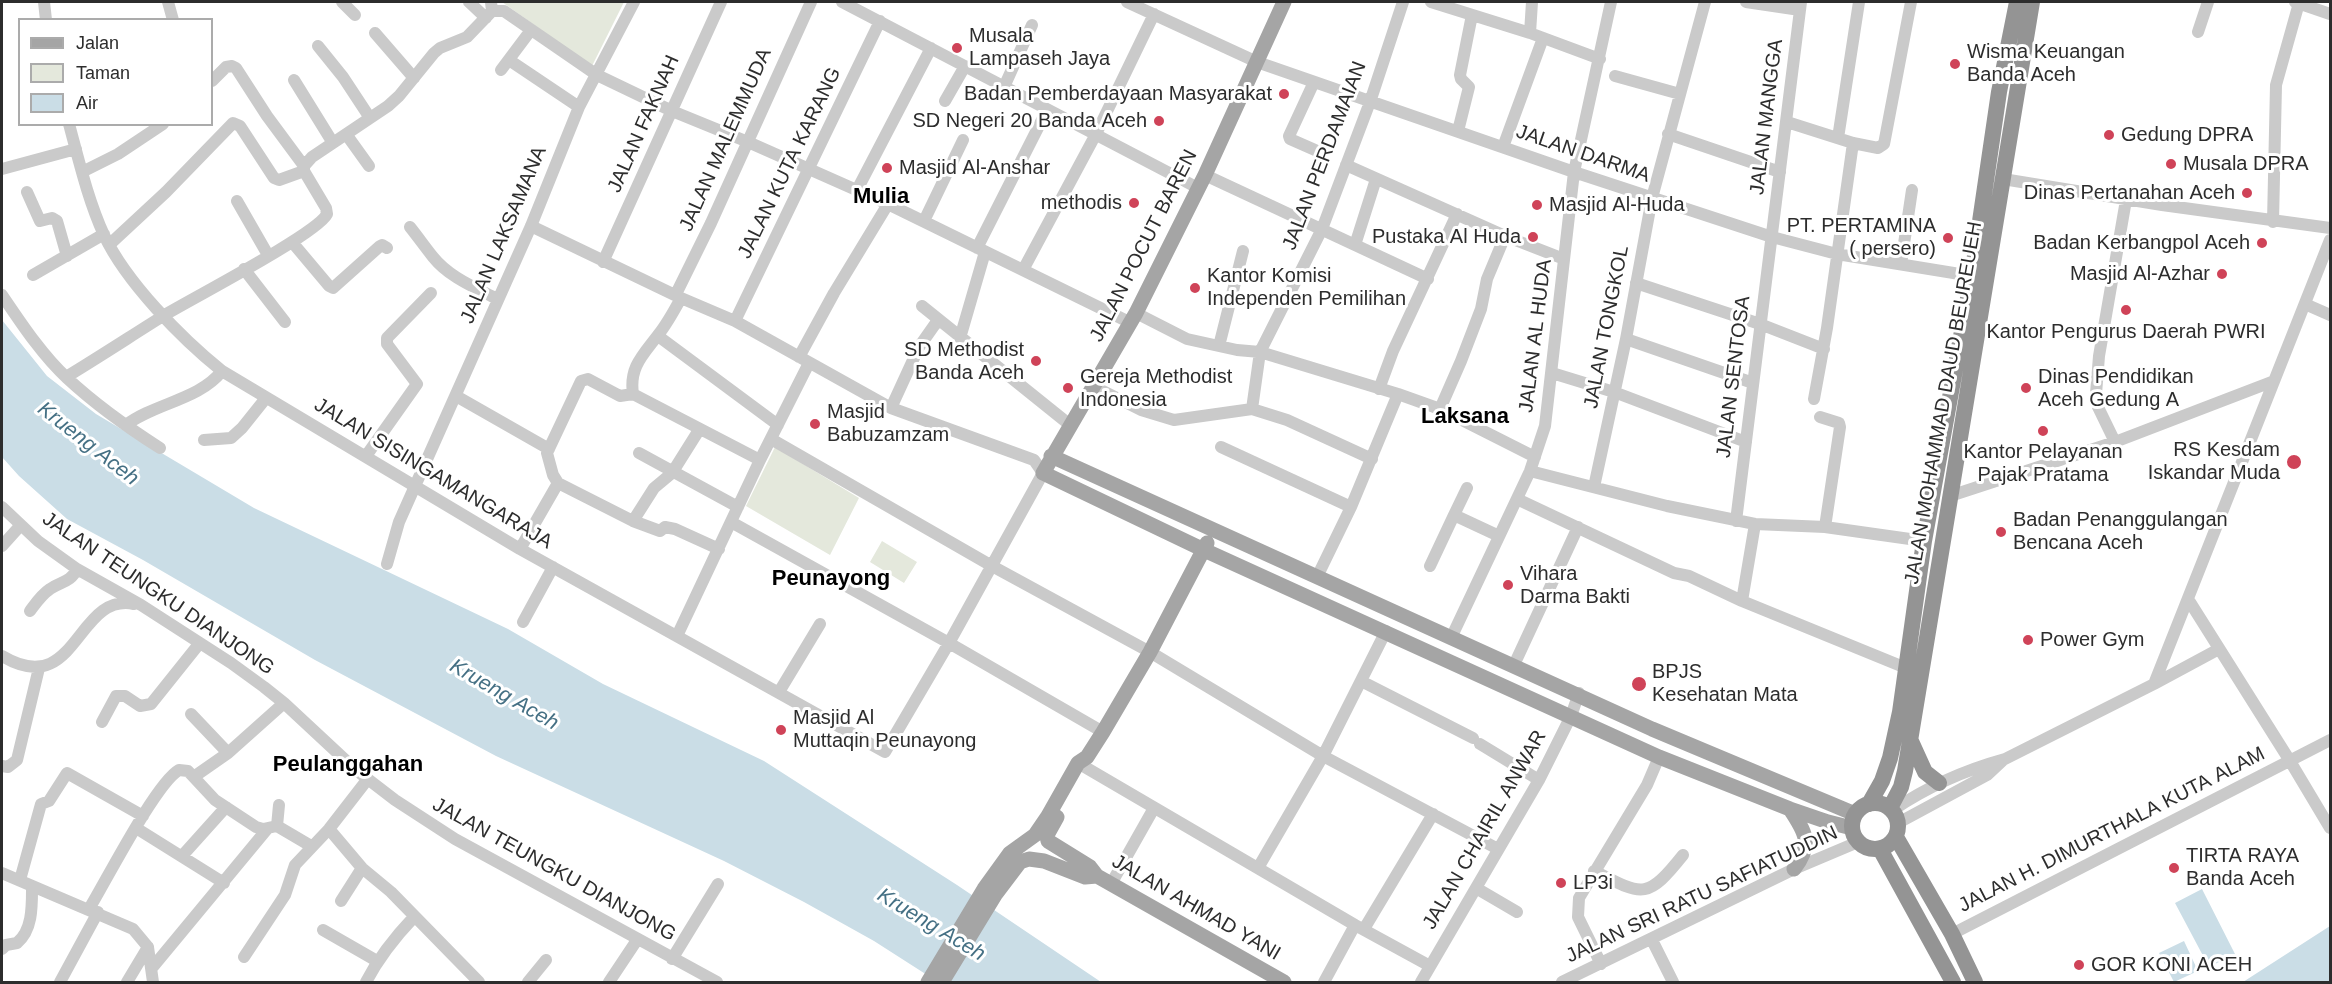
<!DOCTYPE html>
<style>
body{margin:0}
#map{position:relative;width:2332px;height:984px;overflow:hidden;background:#fff;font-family:Helvetica,sans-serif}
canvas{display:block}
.frame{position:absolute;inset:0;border:3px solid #2d2d2d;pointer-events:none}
.legend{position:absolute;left:18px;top:18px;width:195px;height:108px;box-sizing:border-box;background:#fff;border:2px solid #ababab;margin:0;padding:8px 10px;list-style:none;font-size:18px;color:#2d2d2d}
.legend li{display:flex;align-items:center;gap:12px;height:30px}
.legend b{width:30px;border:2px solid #ababab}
</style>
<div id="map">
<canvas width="2332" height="984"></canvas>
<div class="frame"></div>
<ul class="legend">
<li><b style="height:8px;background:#a5a5a5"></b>Jalan</li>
<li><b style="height:16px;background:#e4e8dc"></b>Taman</li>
<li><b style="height:16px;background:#cadde6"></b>Air</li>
</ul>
</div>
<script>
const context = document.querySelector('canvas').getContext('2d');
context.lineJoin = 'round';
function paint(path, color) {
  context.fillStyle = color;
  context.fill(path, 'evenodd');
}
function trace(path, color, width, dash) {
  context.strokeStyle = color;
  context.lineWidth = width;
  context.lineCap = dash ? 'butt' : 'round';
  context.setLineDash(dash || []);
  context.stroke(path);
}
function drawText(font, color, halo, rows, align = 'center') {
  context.font = font + ' Helvetica,sans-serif';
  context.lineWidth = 6;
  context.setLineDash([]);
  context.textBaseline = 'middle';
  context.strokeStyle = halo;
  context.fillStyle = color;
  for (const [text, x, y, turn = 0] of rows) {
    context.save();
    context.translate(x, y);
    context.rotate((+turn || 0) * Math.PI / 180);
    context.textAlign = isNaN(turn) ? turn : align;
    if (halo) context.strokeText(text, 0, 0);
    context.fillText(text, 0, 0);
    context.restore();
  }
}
paint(new Path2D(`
 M 502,2 L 624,2 L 592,66 Z
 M 775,447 L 859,498 L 830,555 L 746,506 Z
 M 882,541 L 917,562 L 904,583 L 870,562 Z`), '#e4e8dc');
paint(new Path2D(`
 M 2,320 L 47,376 L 96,414 L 254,508 L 508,629 L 603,684 L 764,761 L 957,885 L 1101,982 L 938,982 L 874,941 L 804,902 L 724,861 L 496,756 L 315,660 L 143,560 L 67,519 L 19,476 L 2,457 Z
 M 2202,889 L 2235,954 L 2209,967 L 2175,903 Z
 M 2330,926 L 2330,982 L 2243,982 Z
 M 2184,941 L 2198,971 L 2174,982 L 2159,953 Z`), '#cadde6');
trace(new Path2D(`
 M 44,2 L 46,20
 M 168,2 L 173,20
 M 342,2 L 355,15
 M 469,2 L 486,18
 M 491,2 L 492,11 L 504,11 L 597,75 L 672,111 L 748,142 L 888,204 L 1131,323
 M 842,2 L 1198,188
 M 1127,2 L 1257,62 L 1574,172 L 1772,237 L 1837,254 L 1972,276
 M 1431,2 L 1530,33 L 1600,59
 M 1746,2 L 1800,10
 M 2295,2 L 2330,14
 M 2198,32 L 2208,2
 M 375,33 L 414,78
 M 1530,33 L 1532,2
 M 318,46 L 343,77 L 370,118
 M 509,60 L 579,107
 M 501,70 L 531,30
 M 1615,76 L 1680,94
 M 294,80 L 333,143
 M 212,81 L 226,67 L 232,66 L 236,68 L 267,116 L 304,166
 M 1314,82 L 1289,136 L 1290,139 L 1315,150
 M 1004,87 L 1032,25
 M 945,101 L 965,66
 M 1787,122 L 1853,143 L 1878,148 L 1884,144 L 1885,139 L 1911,2
 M 69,124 C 79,161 88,200 104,235 C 126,282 182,339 222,371 L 520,549 L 885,752 L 949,643 L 1043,473 L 1034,460 L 891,408 L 735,321 L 681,298 L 531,226
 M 1458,131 L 1469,87 L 1461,79 L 1460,75 L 1472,15
 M 346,134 L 369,166
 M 1668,134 L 1780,172
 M 1838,138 L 1859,2
 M 1503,147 L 1543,38
 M 1346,165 L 1505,236 L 1564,259
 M 2,169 L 76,149
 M 82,172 L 118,154 L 163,124
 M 1205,175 L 1428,279
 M 2003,179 L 2162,205 L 2330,228
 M 857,190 L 931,48
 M 27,192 L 40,221 L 52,218 L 57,221 L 67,256
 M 237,201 L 268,255
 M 924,221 L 963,140
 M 2273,222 L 2276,85 L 2299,3
 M 410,227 C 418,237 425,247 433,257 C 449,277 474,287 497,299
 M 292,242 L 329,286 L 333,288 L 380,246 L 382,245 L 387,248
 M 110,244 L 166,192 L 233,123 L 240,126 L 274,178 L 279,180 L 304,171
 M 1355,245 L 1376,179
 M 977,248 L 1047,110
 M 603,262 L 721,2
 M 1901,264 L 1912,190
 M 244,269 L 285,322
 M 1023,270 L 1096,134 L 1154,14
 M 33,275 L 104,234
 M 1636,283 L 1760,324 L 1824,349
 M 676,294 L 711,223 L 811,2
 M 2,295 C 21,323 42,355 67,378 C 96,405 127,427 160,448
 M 681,298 C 674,311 667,324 658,335 C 643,355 629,367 633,394 L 760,460
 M 2305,304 L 2330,315
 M 922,306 L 1070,425
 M 1136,313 L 1187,339 L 1237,350 L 1260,352 L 1398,394 L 1351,507 L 1318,575
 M 735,321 L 880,21
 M 658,336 L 778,425
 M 960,338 L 985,252
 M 1626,339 L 1753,383
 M 1219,346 L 1243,251
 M 799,357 L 834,293 L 888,204
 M 1552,373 L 1614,392 L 1746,442
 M 66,377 C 99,357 131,336 163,316 C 191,299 317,234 327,214 L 326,208 L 304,171 L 304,166 L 312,157 L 388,106 L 399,96 L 434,53 L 440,48 L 467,37 L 492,11
 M 1095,387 L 1141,410 L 1174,420 L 1252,409 L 1260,352 L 1322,229 L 1370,102 L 1403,2
 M 1379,389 L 1393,351 L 1457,214
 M 633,394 L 620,396 L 588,379 L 581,381 L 547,453 L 553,475 L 558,483 L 633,521 L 654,488 L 672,473 L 699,430
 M 1398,394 L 1440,409 L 1535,457
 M 456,396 L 549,449
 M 1814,399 L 1827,328 L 1853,143
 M 891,408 L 919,347 L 938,320
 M 1252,409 L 1287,420 L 1372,459
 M 1440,409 L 1461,361 L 1481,309 L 1487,279 L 1505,236
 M 1820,417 L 1839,423 L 1840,427 L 1825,527
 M 126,425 C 155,403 199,400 222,371
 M 771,439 L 992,566 L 1150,652 L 1323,756 L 1498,849
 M 204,440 L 231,438 L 242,428 L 266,398
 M 2115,442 L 2098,407 L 2096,394 L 2099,356 L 2126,200
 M 1221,447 L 1351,507
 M 639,453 L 738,507
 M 366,456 L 417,384 L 387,344 L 387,338 L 431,293
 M 1530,471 L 1667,506 L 1755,524 L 1825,527 L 1924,541
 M 1594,487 L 1626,339 L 1652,198 L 1705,2
 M 1950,496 L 2115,442 L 2274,381
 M 1517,499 L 1674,573 L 1689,576 L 1742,601 L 1906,668
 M 2,507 L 38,541 L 77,569 L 141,605 L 231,663 L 264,687 L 284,703 L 356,770 L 395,800 L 455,839 L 717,982
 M 1454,515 L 1467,488
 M 633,521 L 660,531 L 665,527 L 675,529 L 719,549
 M 1736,521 L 1801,2
 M 731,522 L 949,643 L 1103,732
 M 2,546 L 20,526
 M 520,549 L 558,483
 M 387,564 L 399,522 L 531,226 L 579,107 L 634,2
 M 1430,566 L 1454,515 L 1499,536
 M 2188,599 L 2290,761 L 2330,828
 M 1742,601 L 1755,524
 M 30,611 C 36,603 41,595 50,589 C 61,581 70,583 77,569
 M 523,622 L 553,567
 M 677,636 L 760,460 L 809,363
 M 1452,636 L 1530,471 L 1545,426 L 1574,172 L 1611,2
 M 2,656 C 77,701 76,592 134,604
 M 1514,665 L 1578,527
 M 1361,681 L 1473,738
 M 2154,684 L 2219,649
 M 779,692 L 820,624
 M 191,714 L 228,753
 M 102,722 L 116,696 L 125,696 L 140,706 L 151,704 L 199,644
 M 1480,744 L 1539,780
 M 1078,763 L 1355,925 L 1430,966
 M 2,766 L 8,767 L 17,760 L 39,668
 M 195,776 L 228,753 L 284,703
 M 1893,810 C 1927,787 1965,770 2005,759 L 2154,684 L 2330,240
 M 1898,823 L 1987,775 L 2002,761
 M 277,826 L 311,846
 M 277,826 L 279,805
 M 136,828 L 224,883
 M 329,829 L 362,868 L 391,892 L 479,982
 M 182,856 L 226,807
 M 1258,868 L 1323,756 L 1386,631
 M 1594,871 C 1643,896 1647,900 1683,855
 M 2,873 L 133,929 L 148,947 L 153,982
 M 20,880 L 41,804 L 49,801 L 67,773 L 143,816
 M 1111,884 L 1154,808
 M 1476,888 L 1517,912
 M 341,901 L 362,868
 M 89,909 C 106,881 156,783 179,770 L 188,771 L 215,800 L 256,827 L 263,829 L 277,826
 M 1364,929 L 1433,814
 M 323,930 L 377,961
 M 1952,934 L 2330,740
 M 1652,940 L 1673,982
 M 2,949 L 6,945 L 17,943 C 33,930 32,905 32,886
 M 244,957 L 285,895 L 295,865 L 329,829 L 367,780
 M 672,959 L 718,884
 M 1601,964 L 1578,917 L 1579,898 L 1647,785 L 1659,757
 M 152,968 L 268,828
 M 60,982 L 98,912
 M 127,982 L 148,947
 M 366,982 C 379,957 394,938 414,917
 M 528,982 L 546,960
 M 609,982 L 637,940
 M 1324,982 L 1355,925
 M 1421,982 L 1539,780 L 1571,716 L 1579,693
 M 1562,982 L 1794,869 L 1858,842`), '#cacaca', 12);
trace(new Path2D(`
 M 1284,2 L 1205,175 L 1136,313 L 1043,473 L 1204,550 L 1659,757 L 1790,809 L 1828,822 L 1852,828
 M 1051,456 L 1652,729 L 1855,814
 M 1790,809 C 1806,833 1813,844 1794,869
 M 1057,817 L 1047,835 L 1048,841 L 1090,867 L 1097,876 L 1284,982
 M 928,982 L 984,889 L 1010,853 L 1035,835 L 1048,816 L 1078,763 L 1087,757 L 1103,732 L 1150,652 L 1207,543
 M 942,982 L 995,895 L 1020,862 L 1029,859 L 1044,861 L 1085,877 L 1097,876`), '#a5a5a5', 15);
trace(new Path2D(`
 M 1910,739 L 1925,772 L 1939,783
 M1852 826a23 23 0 1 1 46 0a23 23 0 1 1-46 0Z
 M 1869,804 L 1882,781 L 1890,758 L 1900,712 L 1924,541 L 1972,276 L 1999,92 L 2017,2
 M 1890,808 L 1901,787 L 1905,771 L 2032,2
 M 1896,837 L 1952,934 L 1975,982
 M 1880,849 L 1953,982`), '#949494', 16);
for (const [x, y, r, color] of [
 [957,48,6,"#cf4358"],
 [1955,64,6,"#cf4358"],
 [1284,94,6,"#cf4358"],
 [1159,121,6,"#cf4358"],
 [2109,135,6,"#cf4358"],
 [2171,164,6,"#cf4358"],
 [887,168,6,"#cf4358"],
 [2247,193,6,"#cf4358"],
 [1134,203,6,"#cf4358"],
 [1537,205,6,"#cf4358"],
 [1533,237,6,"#cf4358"],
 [1948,238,6,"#cf4358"],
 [2262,243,6,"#cf4358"],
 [2222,274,6,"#cf4358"],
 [1195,288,6,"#cf4358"],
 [2126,310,6,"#cf4358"],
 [1036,361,6,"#cf4358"],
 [1068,388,6,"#cf4358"],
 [2026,388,6,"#cf4358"],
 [815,424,6,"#cf4358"],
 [2043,431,6,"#cf4358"],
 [2294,462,8,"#cf4358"],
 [2001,532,6,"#cf4358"],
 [1508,585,6,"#cf4358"],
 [2028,640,6,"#cf4358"],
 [1639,684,8,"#cf4358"],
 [781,730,6,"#cf4358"],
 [2174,868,6,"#cf4358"],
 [1561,883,6,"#cf4358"],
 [2079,965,6,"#cf4358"]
]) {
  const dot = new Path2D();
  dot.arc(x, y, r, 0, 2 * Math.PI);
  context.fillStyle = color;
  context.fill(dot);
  trace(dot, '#fff', 2);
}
drawText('20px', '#2d2d2d', '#fff', [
 ["Musala",969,36],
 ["Lampaseh Jaya",969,59],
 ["Wisma Keuangan",1967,52],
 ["Banda Aceh",1967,75],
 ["Badan Pemberdayaan Masyarakat",1272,94,"right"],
 ["SD Negeri 20 Banda Aceh",1147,121,"right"],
 ["Gedung DPRA",2121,135],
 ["Musala DPRA",2183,164],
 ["Masjid Al-Anshar",899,168],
 ["Dinas Pertanahan Aceh",2235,193,"right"],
 ["methodis",1122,203,"right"],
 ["Masjid Al-Huda",1549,205],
 ["PT. PERTAMINA",1936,226,"right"],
 ["( persero)",1936,249,"right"],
 ["Pustaka Al Huda",1521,237,"right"],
 ["Badan Kerbangpol Aceh",2250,243,"right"],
 ["Masjid Al-Azhar",2210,274,"right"],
 ["Kantor Komisi",1207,276],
 ["Independen Pemilihan",1207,299],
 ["Kantor Pengurus Daerah PWRI",2126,332,"center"],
 ["SD Methodist",1024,350,"right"],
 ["Banda Aceh",1024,373,"right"],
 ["Gereja Methodist",1080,377],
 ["Indonesia",1080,400],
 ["Dinas Pendidikan",2038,377],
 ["Aceh Gedung A",2038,400],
 ["Masjid",827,412],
 ["Babuzamzam",827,435],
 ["RS Kesdam",2280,450,"right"],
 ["Iskandar Muda",2280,473,"right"],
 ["Kantor Pelayanan",2043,452,"center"],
 ["Pajak Pratama",2043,475,"center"],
 ["Badan Penanggulangan",2013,520],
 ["Bencana Aceh",2013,543],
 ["Vihara",1520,574],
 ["Darma Bakti",1520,597],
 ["Power Gym",2040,640],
 ["BPJS",1652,672],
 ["Kesehatan Mata",1652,695],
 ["Masjid Al",793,718],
 ["Muttaqin Peunayong",793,741],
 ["TIRTA RAYA",2186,856],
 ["Banda Aceh",2186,879],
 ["LP3i",1573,883],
 ["GOR KONI ACEH",2091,965]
], 'left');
drawText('20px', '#2d2d2d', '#fff', [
 ["JALAN MANGGA",1767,117,-83],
 ["JALAN FAKNAH",644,124,-66],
 ["JALAN MALEMMUDA",726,140,-66],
 ["JALAN DARMA",1583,154,19],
 ["JALAN PERDAMAIAN",1325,156,-69],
 ["JALAN KUTA KARANG",790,163,-64],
 ["JALAN LAKSAMANA",504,235,-67],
 ["JALAN POCUT BAREN",1144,246,-63],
 ["JALAN TONGKOL",1607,327,-79],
 ["JALAN AL HUDA",1536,336,-83],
 ["JALAN SENTOSA",1734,377,-83],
 ["JALAN MOHAMMAD DAUD BEUREUEH",1944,403,-80],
 ["JALAN SISINGAMANGARAJA",433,474,31],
 ["JALAN TEUNGKU DIANJONG",158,594,34],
 ["JALAN CHAIRIL ANWAR",1485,830,-60],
 ["JALAN H. DIMURTHALA KUTA ALAM",2112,830,-27],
 ["JALAN TEUNGKU DIANJONG",554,870,29],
 ["JALAN SRI RATU SAFIATUDDIN",1702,895,-25],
 ["JALAN AHMAD YANI",1196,908,30]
]);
drawText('italic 21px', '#457084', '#fff', [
 ["Krueng Aceh",88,444,38],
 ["Krueng Aceh",504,695,30],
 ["Krueng Aceh",931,925,31]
]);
drawText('bold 22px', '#000', '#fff', [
 ["Mulia",881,197],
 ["Laksana",1465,417],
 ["Peunayong",831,579],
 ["Peulanggahan",348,765]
]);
</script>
